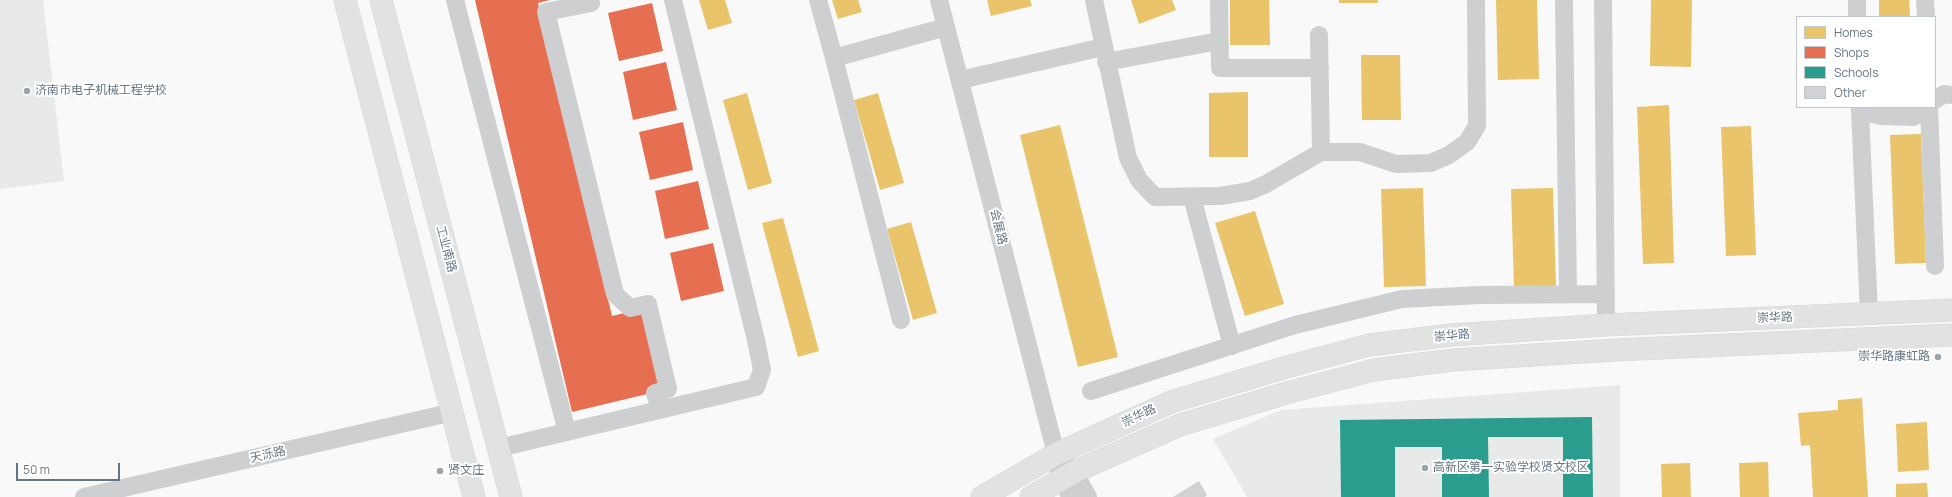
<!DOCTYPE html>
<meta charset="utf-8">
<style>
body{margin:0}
#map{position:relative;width:1952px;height:497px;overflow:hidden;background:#f9f9f9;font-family:Manrope,sans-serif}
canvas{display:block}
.legend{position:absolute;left:1796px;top:16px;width:140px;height:92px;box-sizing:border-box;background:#fff;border:1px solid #c1c8cd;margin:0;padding:5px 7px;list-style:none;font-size:12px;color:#657683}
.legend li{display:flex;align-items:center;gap:8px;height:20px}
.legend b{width:20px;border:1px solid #c1c8cd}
.scale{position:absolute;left:16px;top:463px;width:104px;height:18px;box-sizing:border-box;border:2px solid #657683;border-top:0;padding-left:5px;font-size:12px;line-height:14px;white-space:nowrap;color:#657683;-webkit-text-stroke:3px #fff;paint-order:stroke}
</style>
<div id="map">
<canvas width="1952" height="497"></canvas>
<ul class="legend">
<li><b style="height:11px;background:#e9c46a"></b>Homes</li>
<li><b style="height:11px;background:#e76f51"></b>Shops</li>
<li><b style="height:11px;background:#2a9d8f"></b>Schools</li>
<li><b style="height:11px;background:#d0d2d3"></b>Other</li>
</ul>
<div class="scale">50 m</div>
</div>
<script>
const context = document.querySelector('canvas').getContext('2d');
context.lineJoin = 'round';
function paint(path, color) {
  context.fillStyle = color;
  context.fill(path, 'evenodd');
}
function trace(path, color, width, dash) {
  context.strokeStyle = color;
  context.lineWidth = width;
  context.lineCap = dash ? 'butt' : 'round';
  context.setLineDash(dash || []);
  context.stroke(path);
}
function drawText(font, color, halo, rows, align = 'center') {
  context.font = font + ' Manrope,"Noto Sans SC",sans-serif';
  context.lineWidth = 4;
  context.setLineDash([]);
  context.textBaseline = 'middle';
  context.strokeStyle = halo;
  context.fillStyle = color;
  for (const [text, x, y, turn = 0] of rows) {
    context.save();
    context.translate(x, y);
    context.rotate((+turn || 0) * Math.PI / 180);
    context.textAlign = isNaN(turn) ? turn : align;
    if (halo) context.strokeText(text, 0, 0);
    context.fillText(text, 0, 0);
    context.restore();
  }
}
paint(new Path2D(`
 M 0,0 L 43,0 L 64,181 L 0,189 Z
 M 1620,385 L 1620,497 L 1247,497 L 1213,439 L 1281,410 Z`), '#e8e9e9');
paint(new Path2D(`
 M 699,0 L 725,0 L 732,23 L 708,30 Z
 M 832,0 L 858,0 L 862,12 L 838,19 Z
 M 987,0 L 1030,0 L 1032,6 L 991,16 Z
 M 1131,0 L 1172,0 L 1176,10 L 1139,24 Z
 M 1230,0 L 1269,0 L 1270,45 L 1230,45 Z
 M 1339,0 L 1378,0 L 1378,3 L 1339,3 Z
 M 1496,0 L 1537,0 L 1539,79 L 1498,80 Z
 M 1651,0 L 1692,0 L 1691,67 L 1650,66 Z
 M 1879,0 L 1909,0 L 1910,17 L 1879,17 Z
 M 1361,55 L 1400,55 L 1401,120 L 1362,120 Z
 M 1248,92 L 1248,157 L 1209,157 L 1209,93 Z
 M 747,93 L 772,183 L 748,190 L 723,100 Z
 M 878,93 L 904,183 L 880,190 L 854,100 Z
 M 1669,105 L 1674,263 L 1643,264 L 1637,107 Z
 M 1060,125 L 1118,357 L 1078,367 L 1020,135 Z
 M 1751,126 L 1756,255 L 1726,256 L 1721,127 Z
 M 1921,134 L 1926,263 L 1895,264 L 1890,135 Z
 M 1423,188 L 1426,286 L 1384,287 L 1381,189 Z
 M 1553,188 L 1556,286 L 1514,287 L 1511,189 Z
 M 1255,211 L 1284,304 L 1245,316 L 1215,223 Z
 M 783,218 L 819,351 L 798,357 L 762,223 Z
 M 911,222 L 937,313 L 913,320 L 887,229 Z
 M 1862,398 L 1868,497 L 1813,497 L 1810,445 L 1801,446 L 1798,413 L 1838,410 L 1838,400 Z
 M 1927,422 L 1929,470 L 1898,472 L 1896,424 Z
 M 1768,462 L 1769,497 L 1740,497 L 1739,463 Z
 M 1690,463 L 1691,497 L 1662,497 L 1661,464 Z
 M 1927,483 L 1928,497 L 1896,497 L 1896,484 Z`), '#e9c46a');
paint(new Path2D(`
 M 475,0 L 550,0 L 538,3 L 612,316 L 645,308 L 664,390 L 572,412 Z
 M 652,3 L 663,51 L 619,61 L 608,13 Z
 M 666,62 L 677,110 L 633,120 L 623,72 Z
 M 683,122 L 693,170 L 650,180 L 639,132 Z
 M 698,181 L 709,229 L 665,239 L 655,191 Z
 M 713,243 L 724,291 L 681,301 L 670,253 Z`), '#e76f51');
paint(new Path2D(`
 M 1592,417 L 1593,497 L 1563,497 L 1563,437 L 1488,437 L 1489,497 L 1442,497 L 1442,447 L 1395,447 L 1395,497 L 1341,497 L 1340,420 Z`), '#2a9d8f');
paint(new Path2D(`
 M 1199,481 L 1207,495 L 1205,497 L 1173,497 Z`), '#d0d2d3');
const major = new Path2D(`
 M 345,0 L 474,497
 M 381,0 L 511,497
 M 982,497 L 1056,454 L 1171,402 L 1283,368 L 1369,345 L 1451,335 L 1606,325 L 1952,310
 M 1031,497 L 1074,472 L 1180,425 L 1290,392 L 1374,370 L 1453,360 L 1615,350 L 1952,335`);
trace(major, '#d5d6d7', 23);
trace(new Path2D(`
 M 455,0 L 567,432
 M 590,0 L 591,3 L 546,12 L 615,294 L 630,308 L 648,304 L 668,389 L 655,393 L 660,409
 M 818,0 L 834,58 L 946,27
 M 939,0 L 1056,454 L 1061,480 L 1071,497
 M 1094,0 L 1128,158 L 1139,180 L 1155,197 L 1220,196 L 1250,191 L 1266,184 L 1321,152 L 1360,152 L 1396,164 L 1431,163 L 1449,155 L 1467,142 L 1477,126 L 1476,0
 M 1219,0 L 1220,68 L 1320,68
 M 1564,0 L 1568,294
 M 1603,0 L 1606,325
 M 1857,0 L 1857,17
 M 1925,0 L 1926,17
 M 1319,35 L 1321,152
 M 834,58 L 901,320
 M 1106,62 L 1219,41
 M 960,80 L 1103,47
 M 1935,100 L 1944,94 L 1952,95
 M 1860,107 L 1860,111 L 1881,116 L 1914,117 L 1924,107
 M 1929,107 L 1935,266
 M 1860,111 L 1869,314
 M 1192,197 L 1232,346
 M 1091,391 L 1295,325 L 1402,299 L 1480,295 L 1606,294
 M 499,448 L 756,387 L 762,370 L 756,340 L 673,0
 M 1065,463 L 1074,472 L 1088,497
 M 84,497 L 453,412`), '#cecfd0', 18);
trace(major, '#e1e2e2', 22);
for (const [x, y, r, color] of [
 [27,91,4,"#99a4ac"],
 [1938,357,4,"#99a4ac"],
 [1425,468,4,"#99a4ac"],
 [440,471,4,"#99a4ac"]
]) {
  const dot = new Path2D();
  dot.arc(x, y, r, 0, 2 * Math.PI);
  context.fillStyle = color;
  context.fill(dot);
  trace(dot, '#fff', 1.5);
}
drawText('12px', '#657683', '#fff', [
 ["济南市电子机械工程学校",35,91],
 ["崇华路康虹路",1930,357,"right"],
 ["高新区第一实验学校贤文校区",1433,468],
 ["贤文庄",448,471]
], 'left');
drawText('12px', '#657683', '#fff', [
 ["会展路",998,227,76],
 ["工业南路",446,249,75],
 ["崇华路",1775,318,-2],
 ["崇华路",1452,336,-5],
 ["崇华路",1139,416,-25],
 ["天泺路",268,455,-13]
]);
</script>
